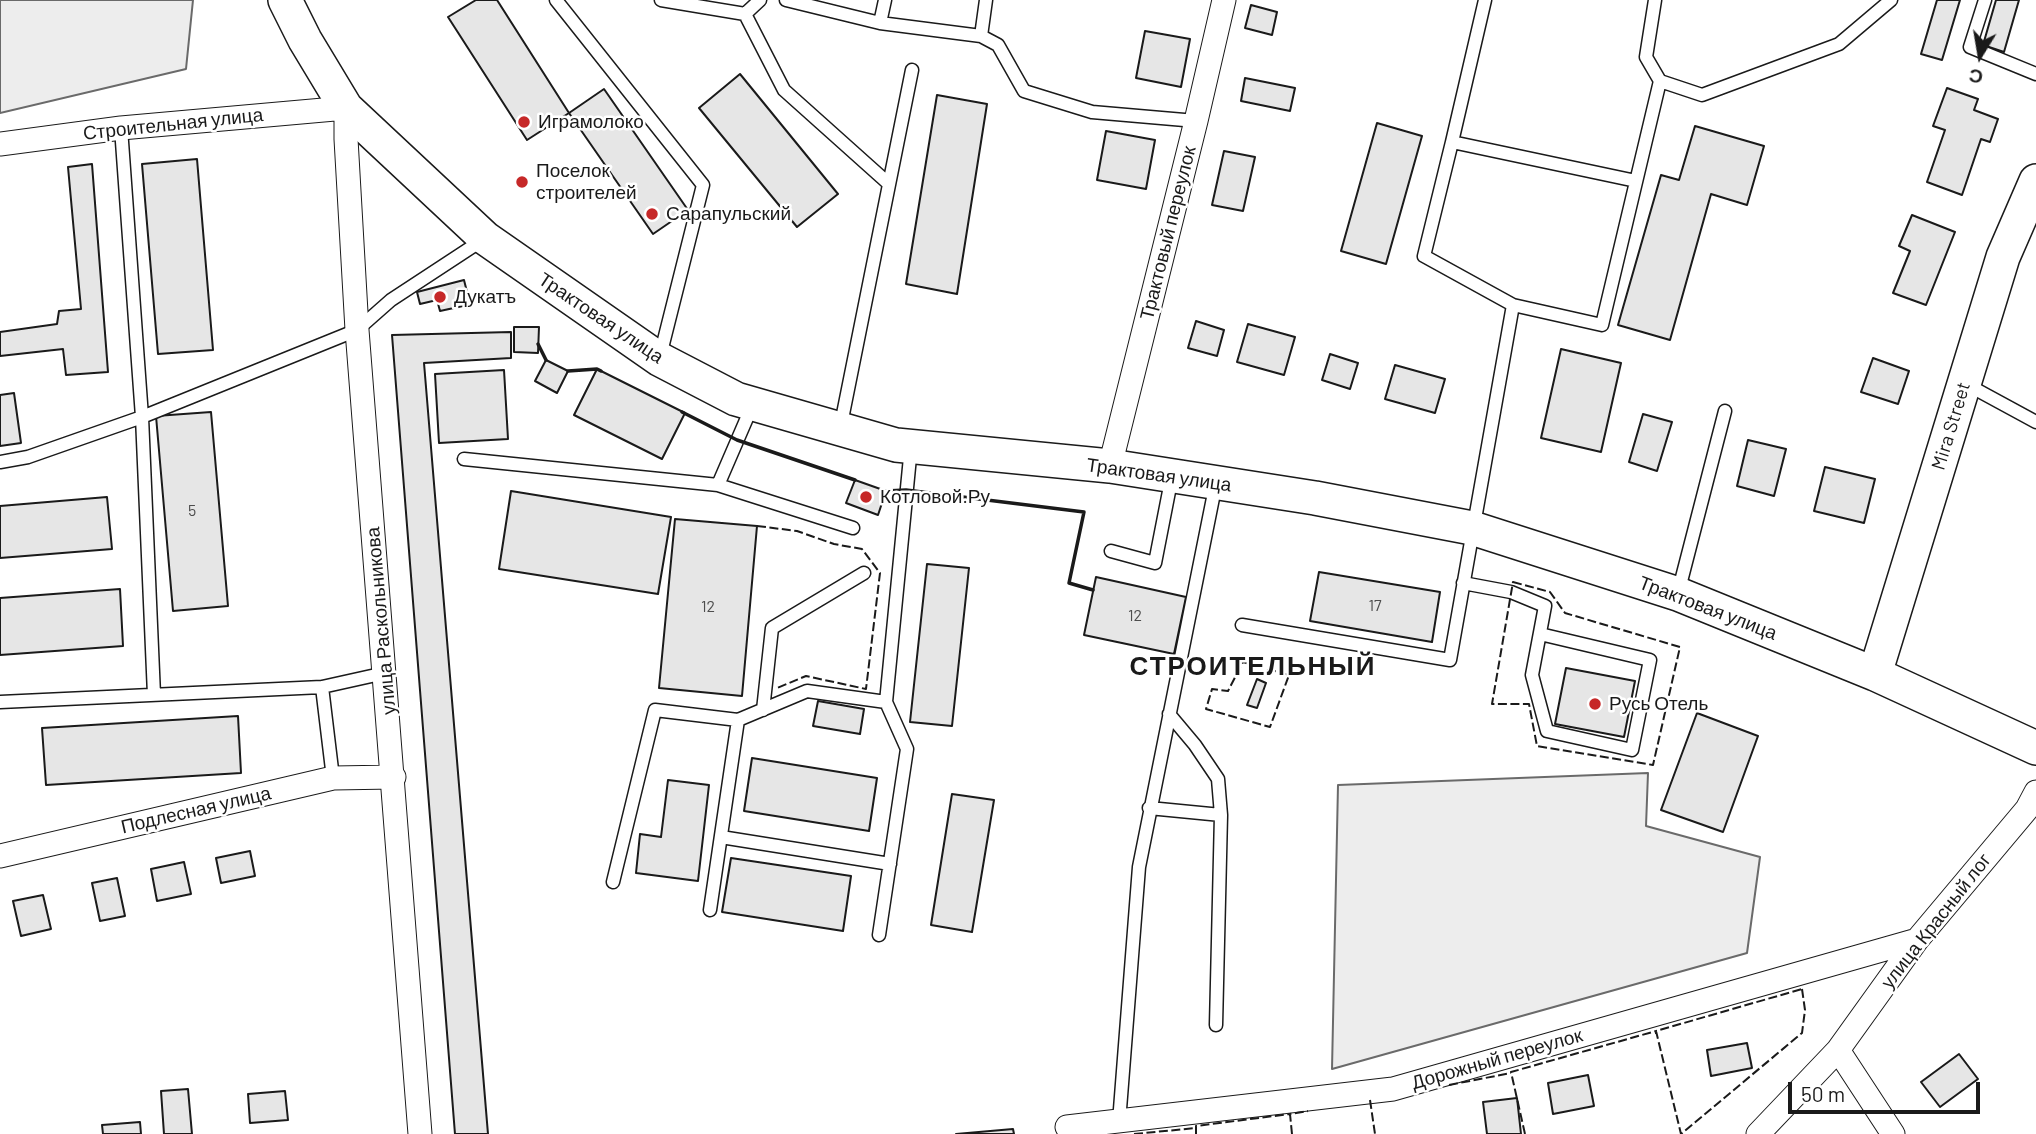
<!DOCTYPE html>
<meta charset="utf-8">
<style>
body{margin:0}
#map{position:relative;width:2036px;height:1134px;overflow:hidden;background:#fff;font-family:Barlow,sans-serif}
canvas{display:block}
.north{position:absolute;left:1945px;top:21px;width:70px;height:70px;-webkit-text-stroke:5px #fff;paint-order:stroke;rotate:191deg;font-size:19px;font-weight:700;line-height:28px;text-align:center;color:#1a1a1a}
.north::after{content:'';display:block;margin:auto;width:24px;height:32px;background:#1a1a1a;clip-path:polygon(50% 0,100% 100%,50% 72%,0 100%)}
.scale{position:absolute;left:1788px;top:1082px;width:192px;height:32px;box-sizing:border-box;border:4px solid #1a1a1a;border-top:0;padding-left:9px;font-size:21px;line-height:24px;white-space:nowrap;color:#1a1a1a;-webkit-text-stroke:5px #fff;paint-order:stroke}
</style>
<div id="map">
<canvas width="2036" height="1134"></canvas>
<div class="north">С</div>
<div class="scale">50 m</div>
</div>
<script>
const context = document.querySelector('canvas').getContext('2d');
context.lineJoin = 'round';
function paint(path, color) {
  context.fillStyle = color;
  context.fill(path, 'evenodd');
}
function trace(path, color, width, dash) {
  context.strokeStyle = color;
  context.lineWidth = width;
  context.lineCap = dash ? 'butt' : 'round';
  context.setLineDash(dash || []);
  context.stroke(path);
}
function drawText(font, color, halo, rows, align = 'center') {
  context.font = font + ' Barlow,sans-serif';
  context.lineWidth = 5;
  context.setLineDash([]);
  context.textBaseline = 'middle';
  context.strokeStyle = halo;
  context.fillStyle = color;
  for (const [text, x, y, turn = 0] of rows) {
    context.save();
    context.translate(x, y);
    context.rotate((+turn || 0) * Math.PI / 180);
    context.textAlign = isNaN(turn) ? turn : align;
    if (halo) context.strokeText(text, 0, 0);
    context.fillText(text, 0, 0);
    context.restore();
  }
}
const built = new Path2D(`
 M 0,0 L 193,0 L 186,69 L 0,113 Z
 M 1648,773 L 1646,826 L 1760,857 L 1747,953 L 1332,1069 L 1338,785 Z`);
paint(built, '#ededed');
trace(built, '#6a6a6a', 2);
const building = new Path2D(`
 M 476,0 L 497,0 L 569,113 L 527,140 L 448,17 Z
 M 1937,0 L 1960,0 L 1942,60 L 1921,54 Z
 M 1996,0 L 2019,0 L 2004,52 L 1983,45 Z
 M 1251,5 L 1277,12 L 1272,35 L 1245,28 Z
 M 1145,31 L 1190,39 L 1181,87 L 1136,78 Z
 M 740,74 L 838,194 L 797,227 L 699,108 Z
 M 1245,78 L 1295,88 L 1290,111 L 1241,101 Z
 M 1947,88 L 1978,99 L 1974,110 L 1998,119 L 1990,142 L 1981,139 L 1962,195 L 1927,182 L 1945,130 L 1933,126 Z
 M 604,89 L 688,210 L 653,234 L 569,113 Z
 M 937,95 L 987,104 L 957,294 L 906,284 Z
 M 1377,123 L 1422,136 L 1386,264 L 1341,251 Z
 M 1695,126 L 1764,146 L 1747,205 L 1711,194 L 1670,340 L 1618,325 L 1661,175 L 1679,180 Z
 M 1106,131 L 1155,140 L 1146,189 L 1097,180 Z
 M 1224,151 L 1255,157 L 1243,211 L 1212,205 Z
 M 197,159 L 213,350 L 158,354 L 142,164 Z
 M 92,164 L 108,372 L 66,375 L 63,349 L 0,356 L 0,332 L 57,324 L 59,311 L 81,309 L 68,167 Z
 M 1912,215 L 1955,232 L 1926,305 L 1893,293 L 1910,251 L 1899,246 Z
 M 464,280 L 467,292 L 460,294 L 463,306 L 440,311 L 437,300 L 420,304 L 417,292 Z
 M 1196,321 L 1224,330 L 1217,356 L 1188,348 Z
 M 1248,324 L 1295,337 L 1284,375 L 1237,362 Z
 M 514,327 L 539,327 L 538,353 L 514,352 Z
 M 511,332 L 511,358 L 424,363 L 488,1134 L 455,1134 L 392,335 Z
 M 1561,349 L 1621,363 L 1601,452 L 1541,438 Z
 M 1330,354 L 1358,363 L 1350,389 L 1322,380 Z
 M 1873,358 L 1909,371 L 1898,404 L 1861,392 Z
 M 546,360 L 568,371 L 557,393 L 535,381 Z
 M 1395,365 L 1445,379 L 1435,413 L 1385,399 Z
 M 597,369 L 685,413 L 662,459 L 574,415 Z
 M 504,370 L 508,439 L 439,443 L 435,374 Z
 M 14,393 L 21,443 L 0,446 L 0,395 Z
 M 211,412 L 228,606 L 173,611 L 156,416 Z
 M 1643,414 L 1672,422 L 1657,471 L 1629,462 Z
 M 1748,440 L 1786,449 L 1774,496 L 1737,486 Z
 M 1825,467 L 1875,479 L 1864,523 L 1814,511 Z
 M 855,480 L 886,491 L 878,515 L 846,503 Z
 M 511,491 L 671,517 L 658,594 L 499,569 Z
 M 107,497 L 112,549 L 0,558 L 0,506 Z
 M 675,519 L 757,526 L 742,696 L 659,688 Z
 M 927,564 L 969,568 L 952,726 L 910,722 Z
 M 1319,572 L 1440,592 L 1432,642 L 1310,621 Z
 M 1096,577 L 1186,597 L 1174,654 L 1084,635 Z
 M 120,589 L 123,646 L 0,655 L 0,598 Z
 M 1566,668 L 1635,681 L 1624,737 L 1555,724 Z
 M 1257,679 L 1266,683 L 1257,708 L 1247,705 Z
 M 818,701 L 864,709 L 860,734 L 813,726 Z
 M 1697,713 L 1758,736 L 1723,832 L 1661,810 Z
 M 238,716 L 241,773 L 46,785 L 42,728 Z
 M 752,758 L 877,778 L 869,831 L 744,811 Z
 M 668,780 L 709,785 L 698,881 L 636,873 L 640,834 L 661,837 Z
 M 952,794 L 994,800 L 972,932 L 931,925 Z
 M 250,851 L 255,876 L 221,883 L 216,858 Z
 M 731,858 L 851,876 L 843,931 L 722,912 Z
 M 184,862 L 191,894 L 157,901 L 151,869 Z
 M 117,878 L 125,916 L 100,921 L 92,883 Z
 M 43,895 L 51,929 L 21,936 L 13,901 Z
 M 1747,1043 L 1752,1068 L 1711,1076 L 1707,1050 Z
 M 1959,1054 L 1978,1079 L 1940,1107 L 1921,1082 Z
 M 1588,1075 L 1594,1106 L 1553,1114 L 1548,1083 Z
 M 188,1089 L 192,1134 L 164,1134 L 161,1091 Z
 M 285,1091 L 288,1120 L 250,1123 L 248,1094 Z
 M 1517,1098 L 1521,1134 L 1487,1134 L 1483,1102 Z
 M 140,1122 L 141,1134 L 103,1134 L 102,1125 Z
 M 1013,1129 L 1014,1134 L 956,1134 Z`);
paint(building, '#e6e6e6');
trace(building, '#1a1a1a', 2);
const service = new Path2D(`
 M 556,0 L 703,185 L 660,356
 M 661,0 L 745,14 L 760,0
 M 786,0 L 880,23 L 981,36 L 998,45 L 1024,91 L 1092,112 L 1196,121
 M 1655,0 L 1646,57 L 1660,81 L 1702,95 L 1839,44 L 1891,0
 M 1985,0 L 1970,47 L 2036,74
 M 745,14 L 784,90 L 889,184
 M 880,23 L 885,0
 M 981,36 L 986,0
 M 121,128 L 142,417 L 154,695
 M 1452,142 L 1485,0
 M 1513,305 L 1424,256 L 1452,142 L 1636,181
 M 1966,384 L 2036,422
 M 840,429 L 912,70
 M 464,459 L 718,485 L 753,404
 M 0,462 L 28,457 L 142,417 L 357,330 L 391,300 L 484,239
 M 718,485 L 853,528
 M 1111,551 L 1155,563 L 1172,476
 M 1463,583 L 1511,592 L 1545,606 L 1532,675 L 1547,731 L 1632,750 L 1650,660 L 1540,634
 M 1678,593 L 1725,411
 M 1242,625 L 1450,660 L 1513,305 L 1602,325 L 1660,81
 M 322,687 L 333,778
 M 0,702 L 322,687 L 385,673
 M 763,710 L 772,628 L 864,573
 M 1169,714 L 1195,745 L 1218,779 L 1221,815
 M 1149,808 L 1221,815 L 1216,1025
 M 721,837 L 890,864
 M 613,882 L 655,710 L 738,720 L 807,691 L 886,702 L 911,447
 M 710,910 L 738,720
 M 879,935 L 907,749 L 886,702
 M 1119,1122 L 1139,867 L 1216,483`);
const minor = new Path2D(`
 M 0,144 L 121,128 L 346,108 L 346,139 L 357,330 L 420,1134
 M 1110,466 L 1196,121 L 1224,0
 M 0,856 L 333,778 L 394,777
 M 1838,1050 L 1893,1134
 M 1067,1127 L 1393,1089 L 1917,940
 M 1758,1134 L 1838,1050 L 1917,940 L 2027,809 L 2036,792`);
const secondary = new Path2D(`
 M 285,0 L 305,40 L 346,108 L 485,238 L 659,359 L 736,399 L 896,445 L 1110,466 L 1315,498 L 1472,528 L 1678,594 L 1875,674 L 2036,748
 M 1875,674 L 2003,257 L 2036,181`);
trace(service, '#1a1a1a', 15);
trace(minor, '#1a1a1a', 25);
trace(secondary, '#1a1a1a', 36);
trace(service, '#fff', 12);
trace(minor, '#fff', 23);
trace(secondary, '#fff', 33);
trace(new Path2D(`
 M 757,526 L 797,531 L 834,544 L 862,549 L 880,573 L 866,689 L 806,676 L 777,688
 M 1513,582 L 1550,592 L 1565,613 L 1680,647 L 1653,765 L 1537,746 L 1529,704 L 1492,704 Z
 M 1243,662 L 1289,675 L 1270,727 L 1206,709 L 1212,689 L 1228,691 Z
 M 1802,989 L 1805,1010 L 1802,1033 L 1681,1134 L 1656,1031 Z
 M 1449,1085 L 1511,1073
 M 1370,1100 L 1375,1134
 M 1134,1134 L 1196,1128
 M 1196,1134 L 1196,1126 L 1290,1114 L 1290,1116
 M 1292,1134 L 1290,1114 L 1308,1111
 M 1525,1134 L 1511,1072 L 1656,1031 L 1656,1034`), '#1a1a1a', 2, [9, 3.5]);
trace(new Path2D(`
 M 538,344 L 546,360
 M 568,371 L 597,369 L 601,371
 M 682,412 L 737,440 L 855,480
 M 886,491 L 906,490 L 1084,512 L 1069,583 L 1093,590`), '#1a1a1a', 3.5);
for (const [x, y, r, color] of [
 [524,122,7,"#c62828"],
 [522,182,7,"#c62828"],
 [652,214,7,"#c62828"],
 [440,297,7,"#c62828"],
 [866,497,7,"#c62828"],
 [1595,704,7,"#c62828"]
]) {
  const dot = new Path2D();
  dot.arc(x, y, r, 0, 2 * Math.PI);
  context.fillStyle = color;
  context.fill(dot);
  trace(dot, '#fff', 2.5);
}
drawText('16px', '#4d4d4d', null, [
 ["5",192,511],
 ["17",1375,606],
 ["12",708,607],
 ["12",1135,616]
]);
drawText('19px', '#1a1a1a', '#fff', [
 ["Играмолоко",538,122],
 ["Поселок",536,171],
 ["строителей",536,193],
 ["Сарапульский",666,214],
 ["Дукатъ",454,297],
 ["Котловой.Ру",880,497],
 ["Русь Отель",1609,704]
], 'left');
drawText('19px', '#1a1a1a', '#fff', [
 ["Строительная улица",173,124,-6],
 ["Трактовый переулок",1168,233,-76],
 ["Трактовая улица",601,318,34],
 ["Mira Street",1951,426,-73],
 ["Трактовая улица",1159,475,8],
 ["Трактовая улица",1708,608,21],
 ["улица Раскольникова",381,621,-95],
 ["Подлесная улица",196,810,-13],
 ["улица Красный лог",1936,921,-52],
 ["Дорожный переулок",1497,1059,-16]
]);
context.letterSpacing = '2px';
drawText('bold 26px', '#1a1a1a', '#fff', [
 ["СТРОИТЕЛЬНЫЙ",1253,666]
]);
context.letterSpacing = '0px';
</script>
